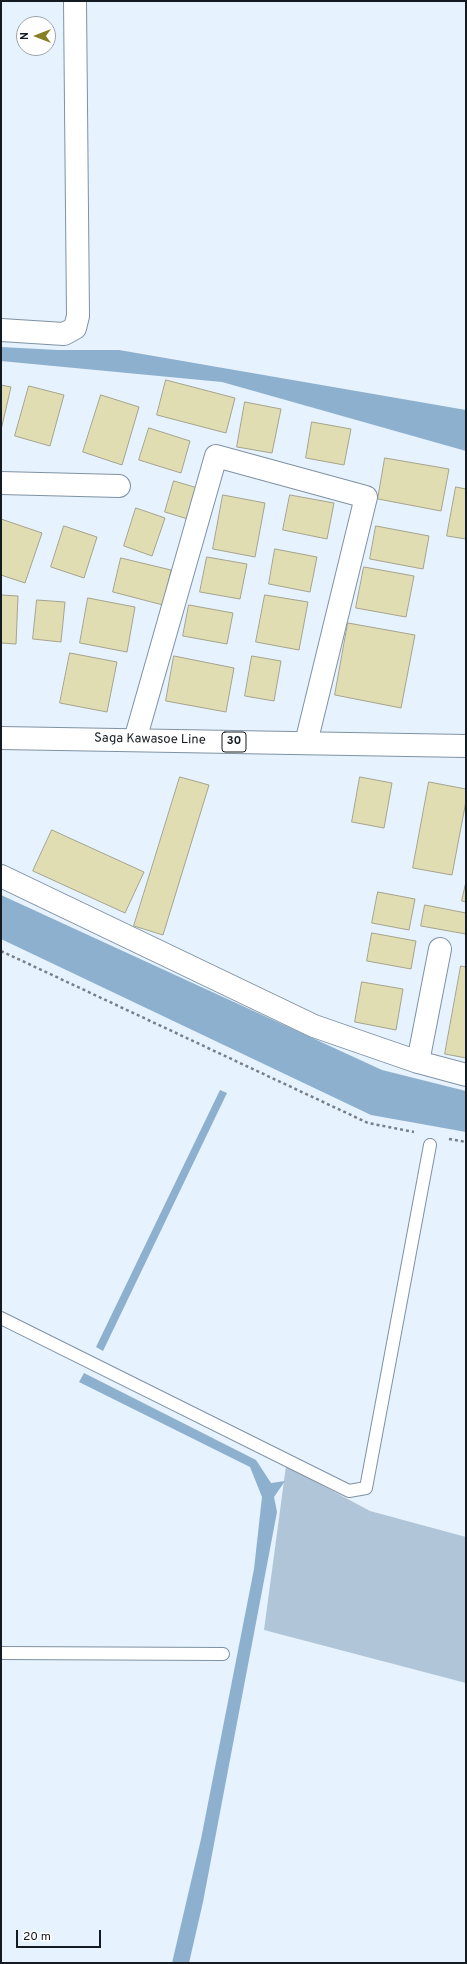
<!DOCTYPE html>
<style>
body{margin:0}
#map{position:relative;width:467px;height:1964px;overflow:hidden;background:#e6f2fd;font-family:Overpass,sans-serif}
canvas{display:block}
.frame{position:absolute;inset:0;border:2px solid #131a21;pointer-events:none}
.north{position:absolute;left:16px;top:16px;width:40px;height:40px;box-sizing:border-box;background:#fefefe;border:1px solid #a0a3a6;border-radius:50%;rotate:270deg;font-size:11px;font-weight:700;line-height:16px;text-align:center;color:#131a21}
.north::after{content:'';display:block;margin:auto;width:14px;height:18px;background:#877f26;clip-path:polygon(50% 0,100% 100%,50% 72%,0 100%)}
.scale{position:absolute;left:16px;top:1930px;width:85px;height:18px;box-sizing:border-box;border:2px solid #131a21;border-top:0;padding-left:5px;font-size:12px;line-height:14px;white-space:nowrap;color:#131a21;-webkit-text-stroke:3px #fefefe;paint-order:stroke}
</style>
<div id="map">
<canvas width="467" height="1964"></canvas>
<div class="frame"></div>
<div class="north">N</div>
<div class="scale">20 m</div>
</div>
<script>
const context = document.querySelector('canvas').getContext('2d');
context.lineJoin = 'round';
function paint(path, color) {
  context.fillStyle = color;
  context.fill(path, 'evenodd');
}
function trace(path, color, width, dash) {
  context.strokeStyle = color;
  context.lineWidth = width;
  context.lineCap = dash ? 'butt' : 'round';
  context.setLineDash(dash || []);
  context.stroke(path);
}
function drawText(font, color, halo, rows, align = 'center') {
  context.font = font + ' Overpass,sans-serif';
  context.lineWidth = 3.5;
  context.setLineDash([]);
  context.textBaseline = 'middle';
  context.strokeStyle = halo;
  context.fillStyle = color;
  for (const [text, x, y, turn = 0] of rows) {
    context.save();
    context.translate(x, y);
    context.rotate((+turn || 0) * Math.PI / 180);
    context.textAlign = isNaN(turn) ? turn : align;
    if (halo) context.strokeText(text, 0, 0);
    context.fillText(text, 0, 0);
    context.restore();
  }
}
paint(new Path2D(`
 M 286,1466 L 370,1511 L 466,1537 L 466,1683 L 264,1630 Z`), '#b0c5d8');
paint(new Path2D(`
 M 1,347 L 58,350 L 119,350 L 466,410 L 466,451 L 222,382 L 1,361 Z
 M 1,895 L 382,1070 L 466,1091 L 466,1132 L 371,1115 L 1,939 Z
 M 220,1090 L 227,1093 L 103,1351 L 96,1347 Z
 M 84,1373 L 256,1460 L 271,1483 L 285,1481 L 274,1497 L 277,1512 L 203,1902 L 189,1963 L 172,1963 L 201,1839 L 254,1569 L 262,1497 L 250,1467 L 79,1382 Z`), '#8db0ce');
const building = new Path2D(`
 M 166,380 L 235,398 L 226,433 L 157,415 Z
 M 1,385 L 11,387 L 1,430 Z
 M 29,386 L 64,395 L 50,446 L 15,436 Z
 M 101,395 L 139,407 L 122,465 L 83,452 Z
 M 245,402 L 281,409 L 272,453 L 237,447 Z
 M 312,422 L 351,429 L 344,465 L 306,458 Z
 M 149,428 L 190,441 L 181,473 L 139,460 Z
 M 385,458 L 449,469 L 441,511 L 378,499 Z
 M 174,481 L 201,489 L 191,520 L 165,512 Z
 M 456,487 L 466,489 L 466,539 L 447,536 Z
 M 223,495 L 265,503 L 255,557 L 213,549 Z
 M 290,495 L 334,503 L 327,539 L 283,530 Z
 M 136,508 L 165,518 L 152,556 L 124,546 Z
 M 1,519 L 42,533 L 25,583 L 1,575 Z
 M 64,526 L 97,537 L 84,578 L 51,567 Z
 M 376,526 L 429,536 L 423,569 L 370,559 Z
 M 275,549 L 317,557 L 310,592 L 269,584 Z
 M 207,557 L 247,564 L 240,599 L 200,592 Z
 M 121,558 L 171,570 L 163,605 L 113,592 Z
 M 364,567 L 414,576 L 406,617 L 356,608 Z
 M 1,595 L 18,596 L 16,644 L 1,643 Z
 M 265,595 L 308,602 L 299,650 L 256,642 Z
 M 88,598 L 135,607 L 127,652 L 80,643 Z
 M 37,600 L 65,602 L 61,642 L 33,639 Z
 M 189,605 L 233,613 L 227,644 L 183,636 Z
 M 348,623 L 415,635 L 401,708 L 335,695 Z
 M 70,653 L 117,662 L 107,712 L 60,703 Z
 M 174,656 L 234,668 L 226,712 L 166,701 Z
 M 252,656 L 281,661 L 274,701 L 245,696 Z
 M 180,777 L 209,785 L 163,935 L 134,926 Z
 M 360,777 L 392,783 L 384,828 L 352,822 Z
 M 429,782 L 466,789 L 466,801 L 452,875 L 413,868 Z
 M 52,830 L 144,872 L 125,913 L 33,871 Z
 M 466,882 L 466,902 L 462,901 Z
 M 378,892 L 415,899 L 409,930 L 372,923 Z
 M 425,905 L 466,913 L 466,934 L 421,926 Z
 M 372,933 L 416,941 L 411,969 L 367,961 Z
 M 461,966 L 466,967 L 466,1058 L 445,1054 Z
 M 362,982 L 403,989 L 396,1030 L 355,1022 Z`);
paint(building, '#e1ddb2');
trace(building, '#a5a38c', 1);
const lane = new Path2D(`
 M 1,1318 L 349,1491 L 366,1488 L 430,1145
 M 1,1653 L 223,1654`);
const street = new Path2D(`
 M 1,330 L 64,334 L 75,328 L 78,316 L 75,1
 M 1,483 L 119,486
 M 135,740 L 216,456 L 366,497 L 306,743
 M 1,876 L 314,1026 L 418,1062 L 466,1075
 M 418,1062 L 440,949`);
const primary = new Path2D(`
 M 1,738 L 466,746`);
trace(lane, '#7f92a3', 14);
trace(street, '#7f92a3', 24);
trace(primary, '#7f92a3', 24);
trace(new Path2D(`
 M 1,951 L 368,1123 L 414,1132
 M 449,1139 L 466,1142`), '#778089', 2.5, [3, 3]);
trace(lane, '#fff', 12);
trace(street, '#fff', 22);
trace(primary, '#fff', 22);
for (const [x, y, w] of [
 [234,742,24]
]) {
  const box = new Path2D();
  box.roundRect(x - w / 2, y - 10, w, 20, 3);
  context.fillStyle = '#fefefe';
  context.fill(box);
  trace(box, '#131a21', 1);
}
drawText('bold 12px', '#131a21', null, [
 ["30",234,742]
]);
drawText('13px', '#131a21', '#fefefe', [
 ["Saga Kawasoe Line",150,740,1]
]);
</script>
